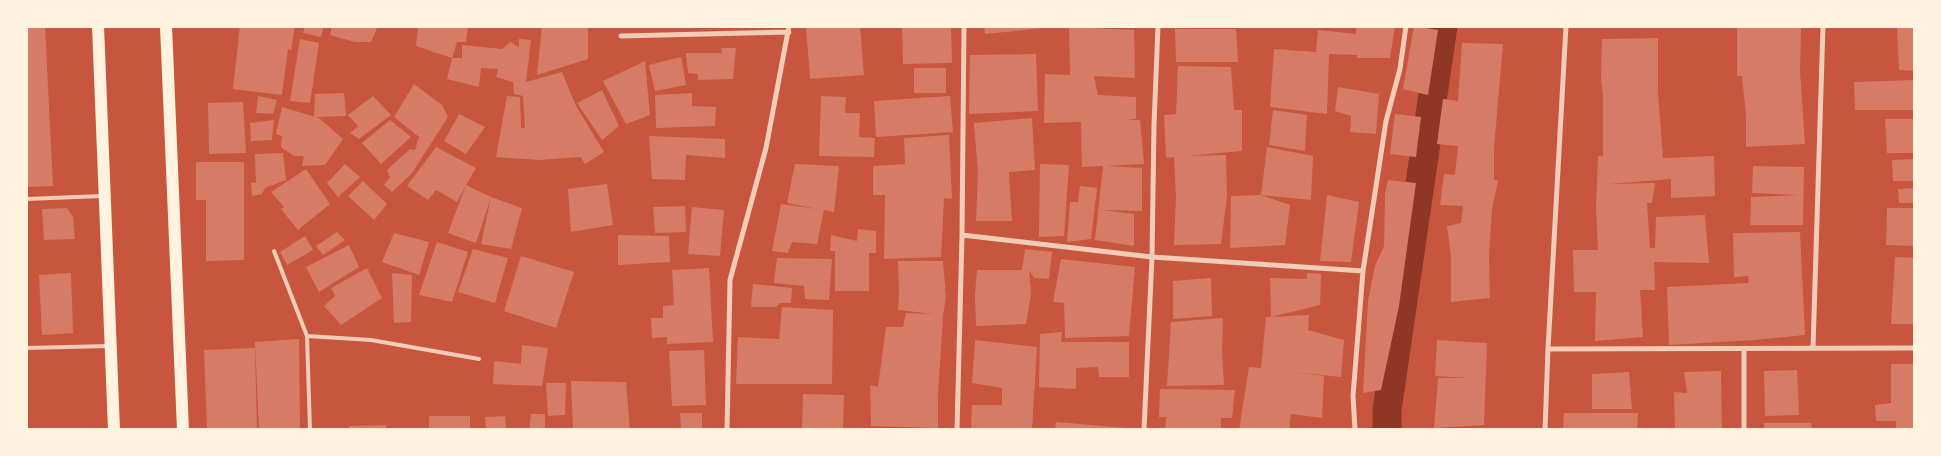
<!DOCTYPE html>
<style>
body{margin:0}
#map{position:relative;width:1941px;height:456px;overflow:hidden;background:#c8553d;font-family:"Fira Sans Condensed",sans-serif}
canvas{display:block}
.frame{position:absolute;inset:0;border:28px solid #fff3e0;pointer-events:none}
</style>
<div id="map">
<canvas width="1941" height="456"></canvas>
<div class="frame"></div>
</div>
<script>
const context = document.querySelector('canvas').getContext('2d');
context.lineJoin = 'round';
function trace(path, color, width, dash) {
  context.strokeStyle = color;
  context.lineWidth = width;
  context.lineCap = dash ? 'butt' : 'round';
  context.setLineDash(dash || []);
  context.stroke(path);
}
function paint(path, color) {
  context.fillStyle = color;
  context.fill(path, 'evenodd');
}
trace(new Path2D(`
 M 1387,430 L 1387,410 L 1443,26`), '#8f3625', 29);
paint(new Path2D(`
 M 26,26 L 45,26 L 53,186 L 26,187 Z
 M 240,26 L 295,26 L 291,50 L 288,49 L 282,95 L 233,89 Z
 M 305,26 L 324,26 L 321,37 L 303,33 Z
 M 332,26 L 378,26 L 371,42 L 355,42 L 330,35 Z
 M 418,26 L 468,26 L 466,42 L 457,42 L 452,58 L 416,46 Z
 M 542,26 L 588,26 L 588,59 L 537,75 Z
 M 806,26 L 860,26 L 864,75 L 810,79 Z
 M 902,26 L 951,26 L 952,63 L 903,64 Z
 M 984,26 L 1045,26 L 1045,28 L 985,34 Z
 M 1356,26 L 1395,26 L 1390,58 L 1357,58 L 1357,55 L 1329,54 L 1327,114 L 1270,107 L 1274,49 L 1316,52 L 1318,30 L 1356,34 Z
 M 1414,26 L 1438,30 L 1428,95 L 1403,89 Z
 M 1737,26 L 1801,26 L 1800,71 L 1805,144 L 1746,147 L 1746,115 L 1742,76 L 1737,76 Z
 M 1897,26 L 1915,26 L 1915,71 L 1899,70 Z
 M 1069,27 L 1134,30 L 1135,78 L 1094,76 L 1098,95 L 1136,97 L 1136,119 L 1125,120 L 1140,120 L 1144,164 L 1106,166 L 1142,168 L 1142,211 L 1101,210 L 1134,214 L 1134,246 L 1095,240 L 1103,166 L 1082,167 L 1081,122 L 1044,123 L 1045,74 L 1070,75 Z
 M 1175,29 L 1236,29 L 1238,62 L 1176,62 Z
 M 1658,38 L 1658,93 L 1663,158 L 1714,156 L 1715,196 L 1671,198 L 1671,179 L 1609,184 L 1655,183 L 1652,203 L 1647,203 L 1650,248 L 1655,248 L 1656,217 L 1705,215 L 1709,263 L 1654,262 L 1655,290 L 1640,290 L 1643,337 L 1595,341 L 1596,292 L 1574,292 L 1573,250 L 1598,250 L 1596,208 L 1598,156 L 1603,156 L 1603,97 L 1601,76 L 1602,39 Z
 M 300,39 L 319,43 L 310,103 L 290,101 Z
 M 519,39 L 531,40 L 526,82 L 562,72 L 576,106 L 604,152 L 585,164 L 581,157 L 539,160 L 496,157 L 507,96 L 520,97 L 521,128 L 525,128 L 523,96 L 514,94 L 513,82 L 496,77 L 498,69 L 481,68 L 479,87 L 447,79 L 452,58 L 462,58 L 462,45 L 502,49 L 510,42 L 519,47 Z
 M 1462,43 L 1503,44 L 1494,148 L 1494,180 L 1498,181 L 1492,209 L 1489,256 L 1490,298 L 1451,302 L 1451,256 L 1447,226 L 1461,223 L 1463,206 L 1440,205 L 1444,174 L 1455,175 L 1458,146 L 1437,144 L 1443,99 L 1458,101 Z
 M 721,48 L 736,48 L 733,79 L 698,80 L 698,74 L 688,73 L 686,53 L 722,53 Z
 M 1036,54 L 1038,111 L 969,114 L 970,55 Z
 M 681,57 L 686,85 L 655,91 L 649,65 Z
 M 645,61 L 650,115 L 626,124 L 603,81 Z
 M 1178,66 L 1231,67 L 1234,110 L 1242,110 L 1242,151 L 1186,156 L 1226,155 L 1227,196 L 1221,244 L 1174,245 L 1176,196 L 1174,157 L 1166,158 L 1164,115 L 1176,114 Z
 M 914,68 L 946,68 L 946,93 L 914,93 Z
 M 1915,80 L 1915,110 L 1855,110 L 1854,82 Z
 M 414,84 L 442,105 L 448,117 L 412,173 L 392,192 L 384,185 L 390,177 L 387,170 L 410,149 L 415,150 L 419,137 L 394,117 Z
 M 1338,87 L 1379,94 L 1376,134 L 1350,132 L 1351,116 L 1335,111 Z
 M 602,90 L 619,126 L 602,140 L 577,103 Z
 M 344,93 L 346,116 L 314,117 L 315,94 Z
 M 692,93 L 692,106 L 716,107 L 715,126 L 656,128 L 655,95 Z
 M 258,96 L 277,100 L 273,114 L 256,113 Z
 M 373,96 L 391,115 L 359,139 L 350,133 L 358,126 L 348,115 Z
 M 821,96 L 846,97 L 845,113 L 860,113 L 859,137 L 875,138 L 874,157 L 819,156 Z
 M 950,96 L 953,132 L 876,137 L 874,101 Z
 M 243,102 L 246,153 L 209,154 L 208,103 Z
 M 282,107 L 319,118 L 343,139 L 325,165 L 302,166 L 304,156 L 294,156 L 281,147 L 282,136 L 276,134 Z
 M 1273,110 L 1307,115 L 1305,151 L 1269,145 Z
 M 459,114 L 485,127 L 466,154 L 444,141 Z
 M 1395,114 L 1421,117 L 1416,157 L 1390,154 Z
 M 1032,118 L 1035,170 L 1009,172 L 1012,221 L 976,221 L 978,173 L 974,123 Z
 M 1885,119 L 1915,119 L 1915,153 L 1887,153 Z
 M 274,120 L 272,140 L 251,141 L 250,123 Z
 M 390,120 L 411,137 L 381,164 L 362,143 Z
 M 949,135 L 952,199 L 944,198 L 941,257 L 884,259 L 885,195 L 873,195 L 873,166 L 905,164 L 904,138 Z
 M 649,136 L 725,139 L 725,158 L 686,155 L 685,180 L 652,179 Z
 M 436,147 L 476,168 L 466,185 L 491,197 L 522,208 L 511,249 L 481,244 L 491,197 L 476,243 L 448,233 L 466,185 L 457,202 L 436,190 L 428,200 L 407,186 Z
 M 1267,147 L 1313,156 L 1311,200 L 1261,195 Z
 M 283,153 L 286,180 L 265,188 L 262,194 L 252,196 L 251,182 L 256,183 L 255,154 Z
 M 1915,159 L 1915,181 L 1893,181 L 1892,160 Z
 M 196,162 L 244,162 L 244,260 L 206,261 L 206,200 L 196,200 Z
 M 345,164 L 360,177 L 338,197 L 327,183 Z
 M 795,164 L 839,166 L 834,212 L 824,210 L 817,244 L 792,242 L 788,253 L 772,251 L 781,204 L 817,209 L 787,203 Z
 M 1040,164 L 1069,165 L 1064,236 L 1039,237 Z
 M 1753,166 L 1804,167 L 1803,225 L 1750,225 L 1751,197 L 1799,195 L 1752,193 Z
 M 306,169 L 330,204 L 298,230 L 281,209 L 284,207 L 271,192 Z
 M 1388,180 L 1416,183 L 1399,306 L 1381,390 L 1363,393 L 1368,301 L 1375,266 L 1384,246 L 1385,194 Z
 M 363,181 L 387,204 L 374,220 L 348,196 Z
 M 607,184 L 613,225 L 571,232 L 568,189 Z
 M 1080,186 L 1097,188 L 1091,239 L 1067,242 L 1070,202 L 1078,202 Z
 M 1915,188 L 1915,203 L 1899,203 L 1898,189 Z
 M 1261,195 L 1290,205 L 1285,245 L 1230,248 L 1231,196 Z
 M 1327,195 L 1359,202 L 1351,262 L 1320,261 Z
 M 685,206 L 686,232 L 655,233 L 653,207 Z
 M 692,207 L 724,210 L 720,256 L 688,254 Z
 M 67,208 L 73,217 L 75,239 L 44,240 L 42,209 Z
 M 1887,208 L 1915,208 L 1915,246 L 1886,245 Z
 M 858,229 L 876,231 L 876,253 L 869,253 L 869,291 L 835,291 L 835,251 L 830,251 L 831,235 L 857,241 Z
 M 337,232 L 345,240 L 323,255 L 316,246 Z
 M 1800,232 L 1805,335 L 1754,340 L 1669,345 L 1667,287 L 1749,283 L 1748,276 L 1734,277 L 1733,233 Z
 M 394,233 L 429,242 L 419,275 L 382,262 Z
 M 618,235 L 669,236 L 670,262 L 618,265 Z
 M 305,236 L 313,250 L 287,265 L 280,252 Z
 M 437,242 L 468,252 L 452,302 L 419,295 Z
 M 349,245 L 359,267 L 319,292 L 306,267 Z
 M 473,249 L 508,258 L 495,303 L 458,292 Z
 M 1025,249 L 1052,252 L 1049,279 L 1034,278 L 1029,270 L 1031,294 L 1026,324 L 976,326 L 975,295 L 977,270 L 1022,270 Z
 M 521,256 L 574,272 L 556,328 L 504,311 Z
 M 1895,257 L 1915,258 L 1915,324 L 1891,324 Z
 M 777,258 L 832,259 L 829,300 L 805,299 L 804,286 L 774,283 Z
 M 1061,259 L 1135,267 L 1129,336 L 1065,338 L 1064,303 L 1053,302 Z
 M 898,261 L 943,261 L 946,298 L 943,315 L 938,395 L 938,428 L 871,426 L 870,385 L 878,387 L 886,327 L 903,327 L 906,313 L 934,314 L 898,310 L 899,294 Z
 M 367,268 L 382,298 L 341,325 L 324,306 L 335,296 L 331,288 Z
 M 709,268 L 713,342 L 667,344 L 667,337 L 652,338 L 651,318 L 663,318 L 663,306 L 674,305 L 672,270 Z
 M 71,273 L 73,333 L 42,335 L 39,275 Z
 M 392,273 L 412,275 L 411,322 L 394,323 Z
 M 1307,273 L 1321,274 L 1320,305 L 1271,317 L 1309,315 L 1308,330 L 1344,340 L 1341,377 L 1291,372 L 1324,376 L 1322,418 L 1291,414 L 1289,430 L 1239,430 L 1249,367 L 1261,368 L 1266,317 L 1271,317 L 1270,278 L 1307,279 Z
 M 1211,278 L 1212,316 L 1173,319 L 1173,281 Z
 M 753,284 L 792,288 L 791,303 L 780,303 L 776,307 L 751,307 Z
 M 782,307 L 833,310 L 832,384 L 736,384 L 738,337 L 779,339 Z
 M 1223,318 L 1222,352 L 1224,385 L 1167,386 L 1171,322 Z
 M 1062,332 L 1061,342 L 1129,342 L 1129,377 L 1099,377 L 1098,367 L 1076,368 L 1076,389 L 1039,387 L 1040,334 Z
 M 299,339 L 300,430 L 259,430 L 255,342 Z
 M 975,340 L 1037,347 L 1032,430 L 971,430 L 972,405 L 1002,405 L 1002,388 L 972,383 Z
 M 1437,340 L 1487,343 L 1484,425 L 1434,428 L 1438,378 L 1469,378 L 1435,376 Z
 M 522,345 L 548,348 L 542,386 L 493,384 L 494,361 L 521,364 Z
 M 255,348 L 257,430 L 207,430 L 204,350 Z
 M 704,350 L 706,405 L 672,406 L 669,351 Z
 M 1891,364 L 1915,364 L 1915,430 L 1896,430 L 1896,421 L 1876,421 L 1875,405 L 1891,403 Z
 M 1797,370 L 1799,415 L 1765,416 L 1764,371 Z
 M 1721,371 L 1722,430 L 1675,430 L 1674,392 L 1687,393 L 1684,372 Z
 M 1629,372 L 1632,409 L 1592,409 L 1592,374 Z
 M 571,381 L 626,382 L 630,430 L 573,430 Z
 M 546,383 L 566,383 L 565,415 L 548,416 Z
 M 1160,389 L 1235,390 L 1232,418 L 1221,418 L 1221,430 L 1165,430 L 1166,417 L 1159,417 Z
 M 803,394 L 844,395 L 843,430 L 802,430 Z
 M 680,413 L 702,413 L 702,430 L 681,430 Z
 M 1564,413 L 1638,413 L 1637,430 L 1563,430 Z
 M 531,414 L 545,414 L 545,430 L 529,430 Z
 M 429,416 L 470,416 L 470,430 L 429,430 Z
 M 505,416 L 506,430 L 486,430 L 485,417 Z
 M 1056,422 L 1127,428 L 1127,430 L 1055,430 Z
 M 1764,423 L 1811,423 L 1812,430 L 1764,430 Z
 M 386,425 L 386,430 L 349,430 L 349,426 Z`), '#d67c66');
trace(new Path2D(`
 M 26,199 L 102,196
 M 274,251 L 307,336 L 310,430
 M 307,336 L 371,340 L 479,359
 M 26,348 L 109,346`), '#f1ccb7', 4);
trace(new Path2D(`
 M 621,36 L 789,32
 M 962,235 L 1152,257 L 1363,271
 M 1813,348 L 1823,26
 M 1548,349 L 1915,348
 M 1744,349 L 1744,430
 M 727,430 L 730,280 L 766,148 L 789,26
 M 957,430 L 962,235 L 964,26
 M 1144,430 L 1152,257 L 1154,125 L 1158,26
 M 1355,430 L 1353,396 L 1363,271 L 1386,121 L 1400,69 L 1406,26
 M 1545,430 L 1548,349 L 1566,26`), '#f1ccb7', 5);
trace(new Path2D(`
 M 98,26 L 114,430
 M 166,26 L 183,430`), '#fff3e0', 12);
</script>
